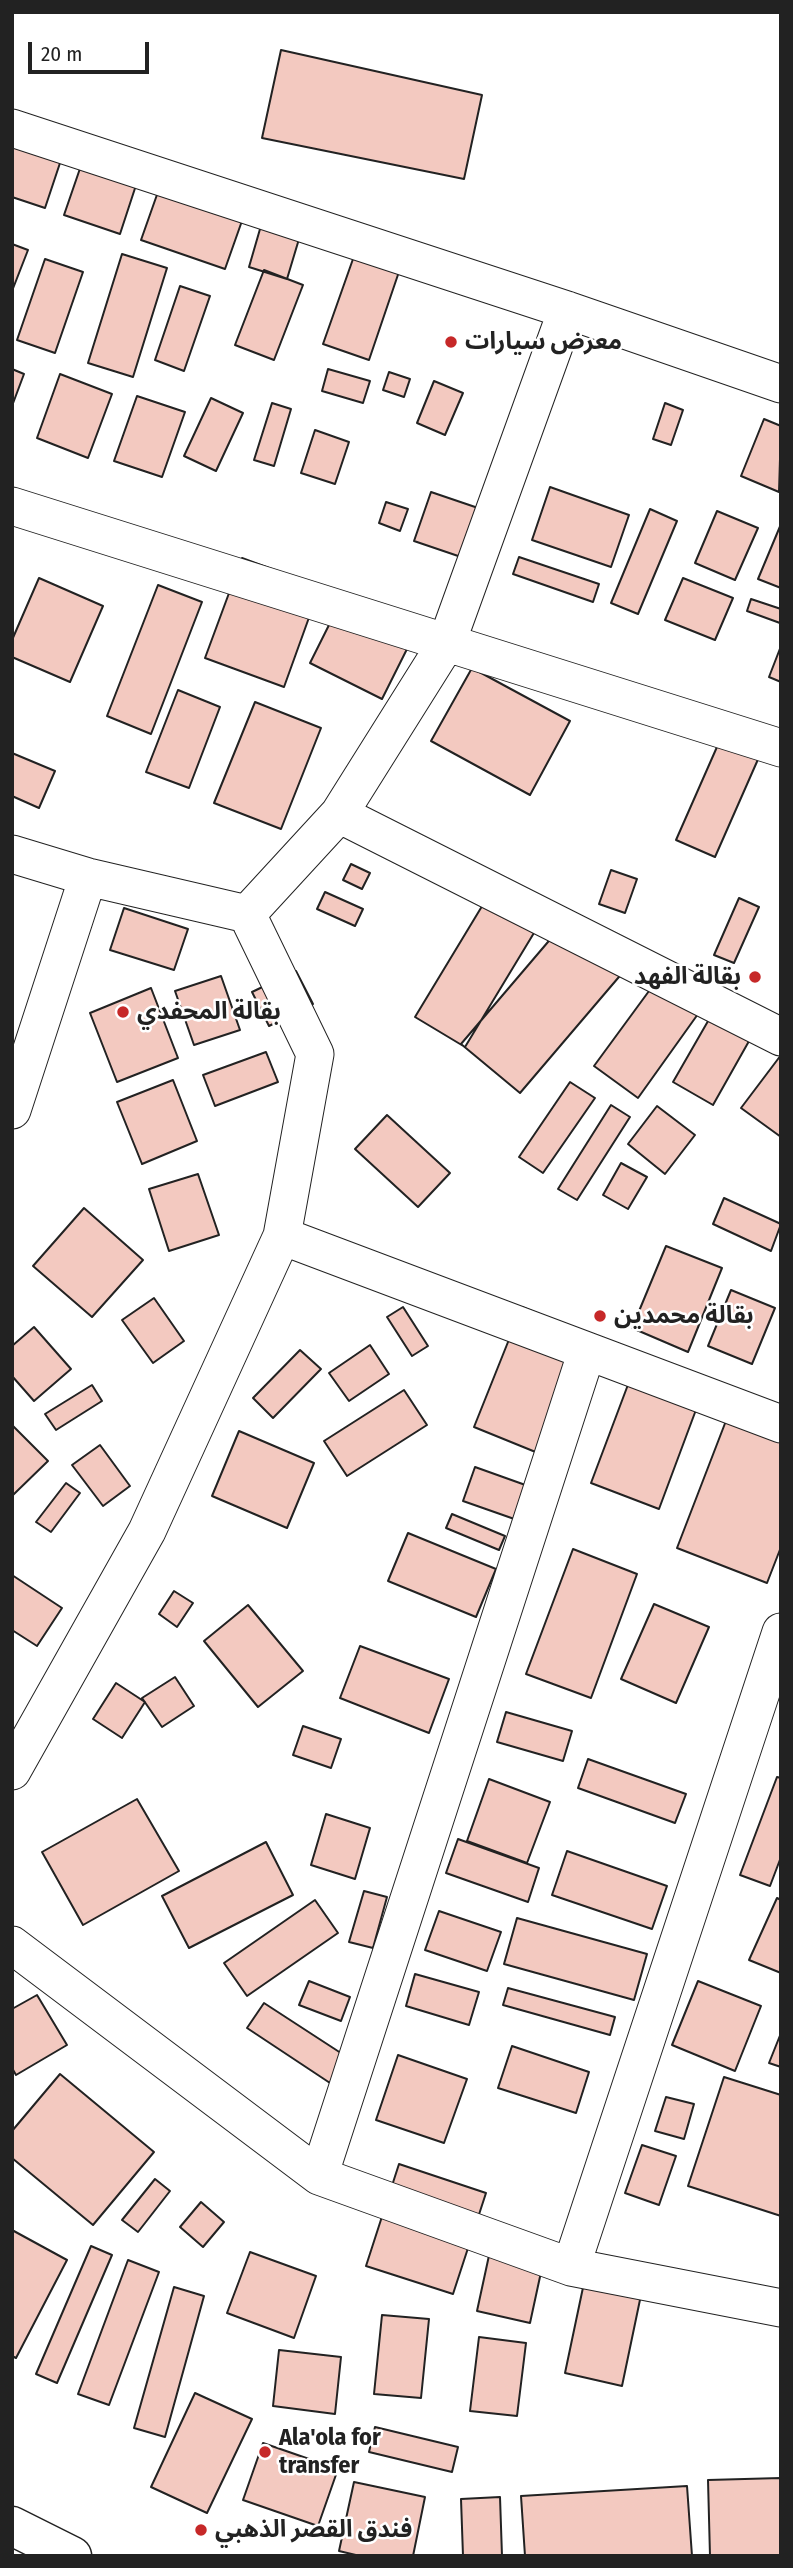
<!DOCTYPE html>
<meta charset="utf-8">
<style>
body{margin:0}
#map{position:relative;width:793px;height:2568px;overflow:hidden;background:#fff;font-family:"Fira Sans Condensed",sans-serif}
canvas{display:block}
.frame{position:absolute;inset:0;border:14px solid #222;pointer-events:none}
.scale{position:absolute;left:28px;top:42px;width:121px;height:32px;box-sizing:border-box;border:4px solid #222;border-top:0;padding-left:9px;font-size:21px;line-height:24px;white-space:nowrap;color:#222;-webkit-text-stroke:5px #fff;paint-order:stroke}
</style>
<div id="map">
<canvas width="793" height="2568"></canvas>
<div class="frame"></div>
<div class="scale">20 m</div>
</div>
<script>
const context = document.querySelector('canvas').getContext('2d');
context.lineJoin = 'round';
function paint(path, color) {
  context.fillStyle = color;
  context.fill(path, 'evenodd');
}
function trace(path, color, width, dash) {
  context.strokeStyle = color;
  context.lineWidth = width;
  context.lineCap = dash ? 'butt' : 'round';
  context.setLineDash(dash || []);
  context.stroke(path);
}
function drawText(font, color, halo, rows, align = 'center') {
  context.font = font + ' "Fira Sans Condensed","Noto Sans Arabic",sans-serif';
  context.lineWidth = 5;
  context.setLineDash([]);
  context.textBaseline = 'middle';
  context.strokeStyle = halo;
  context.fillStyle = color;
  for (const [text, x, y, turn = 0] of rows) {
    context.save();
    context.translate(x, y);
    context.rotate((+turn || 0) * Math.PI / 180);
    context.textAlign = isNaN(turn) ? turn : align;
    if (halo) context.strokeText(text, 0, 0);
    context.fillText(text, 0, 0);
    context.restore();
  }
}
const building = new Path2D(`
 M 281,50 L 482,95 L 464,179 L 262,138 Z
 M 12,129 L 65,148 L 45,208 L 12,197 Z
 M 85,154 L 140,173 L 120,234 L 64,215 Z
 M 159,189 L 243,218 L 225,269 L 141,240 Z
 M 269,198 L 308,209 L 287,279 L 249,267 Z
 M 359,242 L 404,257 L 369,360 L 323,344 Z
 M 12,244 L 28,250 L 12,291 Z
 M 122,254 L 167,268 L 133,377 L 88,363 Z
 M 45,259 L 83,272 L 55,353 L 17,340 Z
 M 264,270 L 303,285 L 274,360 L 235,345 Z
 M 180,286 L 210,296 L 184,371 L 155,360 Z
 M 12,369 L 24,374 L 12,406 Z
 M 328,369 L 370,381 L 363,403 L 322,391 Z
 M 389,372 L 410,379 L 404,397 L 383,390 Z
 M 60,374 L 112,394 L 88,458 L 37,438 Z
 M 434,381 L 463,393 L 445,435 L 417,423 Z
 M 137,396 L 185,412 L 162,477 L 114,461 Z
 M 211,398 L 243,413 L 216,471 L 184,456 Z
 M 272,403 L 291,409 L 274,466 L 254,460 Z
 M 665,403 L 683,410 L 671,445 L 653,439 Z
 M 764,419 L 781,426 L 779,492 L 741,476 Z
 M 315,430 L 349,442 L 335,484 L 301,473 Z
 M 550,487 L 629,515 L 611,567 L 532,540 Z
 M 431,492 L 484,510 L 467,559 L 414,541 Z
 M 386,502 L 408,509 L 400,531 L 379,523 Z
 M 650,509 L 677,521 L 638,614 L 611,603 Z
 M 717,511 L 758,528 L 735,580 L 695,563 Z
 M 781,524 L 781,588 L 758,579 Z
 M 519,557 L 599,584 L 593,602 L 513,574 Z
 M 242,558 L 320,587 L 284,687 L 205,658 Z
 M 39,578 L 103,606 L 70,682 L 12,657 L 12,640 Z
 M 683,578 L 733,598 L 715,640 L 665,620 Z
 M 158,585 L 202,602 L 151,734 L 107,716 Z
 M 343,597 L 415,633 L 382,699 L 310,663 Z
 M 751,599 L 781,609 L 780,623 L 747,611 Z
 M 781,646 L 781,682 L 769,677 Z
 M 472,668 L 570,721 L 530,795 L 431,741 Z
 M 178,690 L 220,707 L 189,788 L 146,772 Z
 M 255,702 L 321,728 L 281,829 L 214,803 Z
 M 724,731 L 763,748 L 715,857 L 676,840 Z
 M 12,753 L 55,771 L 39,808 L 12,796 Z
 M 351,864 L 370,873 L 362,889 L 343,880 Z
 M 611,870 L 637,879 L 625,913 L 599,904 Z
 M 493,888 L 543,918 L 465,1047 L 415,1017 Z
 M 325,892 L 363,909 L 355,926 L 317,909 Z
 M 739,898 L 759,907 L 734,963 L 714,955 Z
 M 124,908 L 188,929 L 174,970 L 110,950 Z
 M 565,922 L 624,971 L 520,1093 L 461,1044 Z
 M 296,971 L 313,1004 L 269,1026 L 252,992 Z
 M 221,976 L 240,1030 L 194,1045 L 175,991 Z
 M 660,976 L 703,1007 L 638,1098 L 594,1066 Z
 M 151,988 L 178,1058 L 117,1082 L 90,1013 Z
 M 723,995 L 762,1018 L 713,1105 L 673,1082 Z
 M 266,1052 L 278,1082 L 215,1106 L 203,1075 Z
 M 781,1055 L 781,1137 L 741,1108 Z
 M 173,1080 L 197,1141 L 142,1164 L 117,1102 Z
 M 570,1082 L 595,1098 L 543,1173 L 519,1157 Z
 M 611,1105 L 630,1117 L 577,1200 L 558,1189 Z
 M 657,1106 L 695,1135 L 665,1174 L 628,1144 Z
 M 387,1115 L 450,1173 L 418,1207 L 355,1149 Z
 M 621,1163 L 647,1177 L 628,1209 L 603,1195 Z
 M 198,1174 L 219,1235 L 169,1251 L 149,1189 Z
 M 724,1198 L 781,1224 L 771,1251 L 713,1224 Z
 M 84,1208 L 143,1260 L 92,1317 L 33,1266 Z
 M 666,1246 L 722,1268 L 688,1352 L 632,1328 Z
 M 731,1290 L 775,1308 L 752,1364 L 708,1346 Z
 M 154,1298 L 184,1341 L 153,1363 L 122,1320 Z
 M 403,1307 L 428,1346 L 412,1356 L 387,1317 Z
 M 522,1307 L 586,1333 L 538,1453 L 474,1427 Z
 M 34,1327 L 71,1369 L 34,1401 L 12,1376 L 12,1346 Z
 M 370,1345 L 389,1374 L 349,1401 L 329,1373 Z
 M 300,1350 L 321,1369 L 273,1418 L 253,1398 Z
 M 635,1366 L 703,1391 L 659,1509 L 591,1483 Z
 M 92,1385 L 102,1401 L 56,1430 L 45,1414 Z
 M 404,1390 L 427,1425 L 347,1476 L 324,1441 Z
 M 734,1400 L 781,1418 L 781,1547 L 767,1583 L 677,1548 Z
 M 12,1425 L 48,1461 L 13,1495 L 12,1495 Z
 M 239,1431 L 314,1463 L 287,1528 L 212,1496 Z
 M 100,1445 L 130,1486 L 103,1506 L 72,1465 Z
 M 475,1467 L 531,1487 L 520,1521 L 463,1501 Z
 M 66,1483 L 80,1493 L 51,1532 L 36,1522 Z
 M 452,1514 L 505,1536 L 499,1550 L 446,1528 Z
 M 408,1533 L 496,1569 L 476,1617 L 388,1581 Z
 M 573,1549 L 637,1574 L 591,1698 L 526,1674 Z
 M 12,1575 L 62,1608 L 37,1646 L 12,1630 Z
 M 174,1591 L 193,1603 L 177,1627 L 159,1614 Z
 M 654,1604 L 709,1627 L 676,1703 L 621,1679 Z
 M 248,1605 L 303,1671 L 258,1707 L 204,1641 Z
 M 360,1646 L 449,1679 L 429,1733 L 340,1698 Z
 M 175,1677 L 194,1706 L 162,1727 L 142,1698 Z
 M 116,1683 L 145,1702 L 122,1738 L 93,1719 Z
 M 506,1712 L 572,1731 L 563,1761 L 497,1742 Z
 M 303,1726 L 341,1739 L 331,1768 L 293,1755 Z
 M 588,1759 L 686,1794 L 675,1823 L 578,1788 Z
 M 777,1777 L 781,1778 L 781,1857 L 770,1886 L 740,1875 Z
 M 489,1779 L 550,1802 L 527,1863 L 467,1841 Z
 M 137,1799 L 179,1871 L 83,1925 L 42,1852 Z
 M 326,1814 L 370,1828 L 355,1879 L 311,1865 Z
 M 458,1839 L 539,1868 L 528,1902 L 446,1873 Z
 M 266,1842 L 293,1895 L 189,1948 L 162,1896 Z
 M 567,1851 L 667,1886 L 652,1929 L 552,1895 Z
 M 364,1891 L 387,1897 L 373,1948 L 349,1942 Z
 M 777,1898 L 781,1900 L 781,1973 L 749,1960 Z
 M 315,1900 L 338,1933 L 247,1996 L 224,1963 Z
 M 439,1911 L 501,1932 L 487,1971 L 425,1950 Z
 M 517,1918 L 647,1954 L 634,2000 L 504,1964 Z
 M 415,1974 L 479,1992 L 469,2025 L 406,2006 Z
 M 309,1981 L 350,1997 L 341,2021 L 299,2005 Z
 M 698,1981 L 761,2006 L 735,2071 L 672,2045 Z
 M 508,1988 L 615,2017 L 610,2035 L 503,2005 Z
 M 37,1995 L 67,2045 L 16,2075 L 12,2068 L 12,2009 Z
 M 264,2003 L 347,2057 L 330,2083 L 247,2028 Z
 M 781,2033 L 781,2067 L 769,2063 Z
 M 512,2046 L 589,2072 L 576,2113 L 498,2088 Z
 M 398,2055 L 467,2079 L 444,2143 L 376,2120 Z
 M 60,2074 L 154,2152 L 93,2225 L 12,2158 L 12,2131 Z
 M 724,2077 L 781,2095 L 781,2216 L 688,2186 Z
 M 666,2097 L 694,2104 L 684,2139 L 655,2131 Z
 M 642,2145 L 676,2156 L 659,2205 L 625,2193 Z
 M 399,2164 L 486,2193 L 453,2294 L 366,2266 Z
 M 155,2179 L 170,2191 L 138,2232 L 122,2220 Z
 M 201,2202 L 224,2222 L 203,2247 L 180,2227 Z
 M 12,2230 L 67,2260 L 16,2358 L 12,2356 Z
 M 493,2237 L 546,2249 L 530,2323 L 477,2311 Z
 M 91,2246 L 112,2255 L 57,2383 L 36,2374 Z
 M 250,2252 L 316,2276 L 294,2338 L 227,2313 Z
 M 589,2259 L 646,2271 L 622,2386 L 565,2373 Z
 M 128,2260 L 159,2272 L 109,2405 L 78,2394 Z
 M 174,2287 L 204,2296 L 165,2437 L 134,2428 Z
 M 382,2315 L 429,2319 L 421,2398 L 374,2394 Z
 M 479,2337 L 526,2343 L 517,2416 L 470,2411 Z
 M 279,2350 L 341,2357 L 335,2414 L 273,2406 Z
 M 195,2393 L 252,2419 L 207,2513 L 151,2487 Z
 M 375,2427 L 458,2447 L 452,2472 L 369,2452 Z
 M 263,2443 L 338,2469 L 318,2526 L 243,2500 Z
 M 781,2478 L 781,2556 L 710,2556 L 708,2480 Z
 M 354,2482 L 425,2497 L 413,2556 L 360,2556 L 339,2551 Z
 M 687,2486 L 692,2556 L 525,2556 L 521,2496 Z
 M 500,2497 L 502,2556 L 463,2556 L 461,2499 Z`);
paint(building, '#f3c9c0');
trace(building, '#222', 2);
const minor = new Path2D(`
 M 12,128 L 567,310 L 781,384
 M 12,506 L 781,748
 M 339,814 L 781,1037
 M 12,854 L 88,877 L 247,914
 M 247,914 L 339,814 L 447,642 L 567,310
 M 12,1110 L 88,877
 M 282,1236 L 781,1424
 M 12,1771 L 147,1531 L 282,1236 L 315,1054 L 247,914
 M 12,1945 L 319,2176 L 571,2267 L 781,2308
 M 319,2176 L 587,1351
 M 571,2267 L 781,1632`);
const primary = new Path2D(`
 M 12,2526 L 72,2556`);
trace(minor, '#222', 39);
trace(primary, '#222', 41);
trace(minor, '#fff', 37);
trace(primary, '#fff', 38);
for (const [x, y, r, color] of [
 [451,342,7,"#c62828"],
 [755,977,7,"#c62828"],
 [123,1012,7,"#c62828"],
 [600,1316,7,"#c62828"],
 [265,2452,7,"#c62828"],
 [201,2530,7,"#c62828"]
]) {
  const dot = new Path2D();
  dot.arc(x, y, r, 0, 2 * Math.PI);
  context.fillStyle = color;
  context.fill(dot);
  trace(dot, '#fff', 2.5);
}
drawText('bold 24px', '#222', '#fff', [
 ["معرض سيارات",465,342],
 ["بقالة الفهد",741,977,"right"],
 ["بقالة المحفدي",137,1012],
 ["بقالة محمدين",614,1316],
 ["Ala'ola for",279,2438],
 ["transfer",279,2466],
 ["فندق القصر الذهبي",215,2530]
], 'left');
</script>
